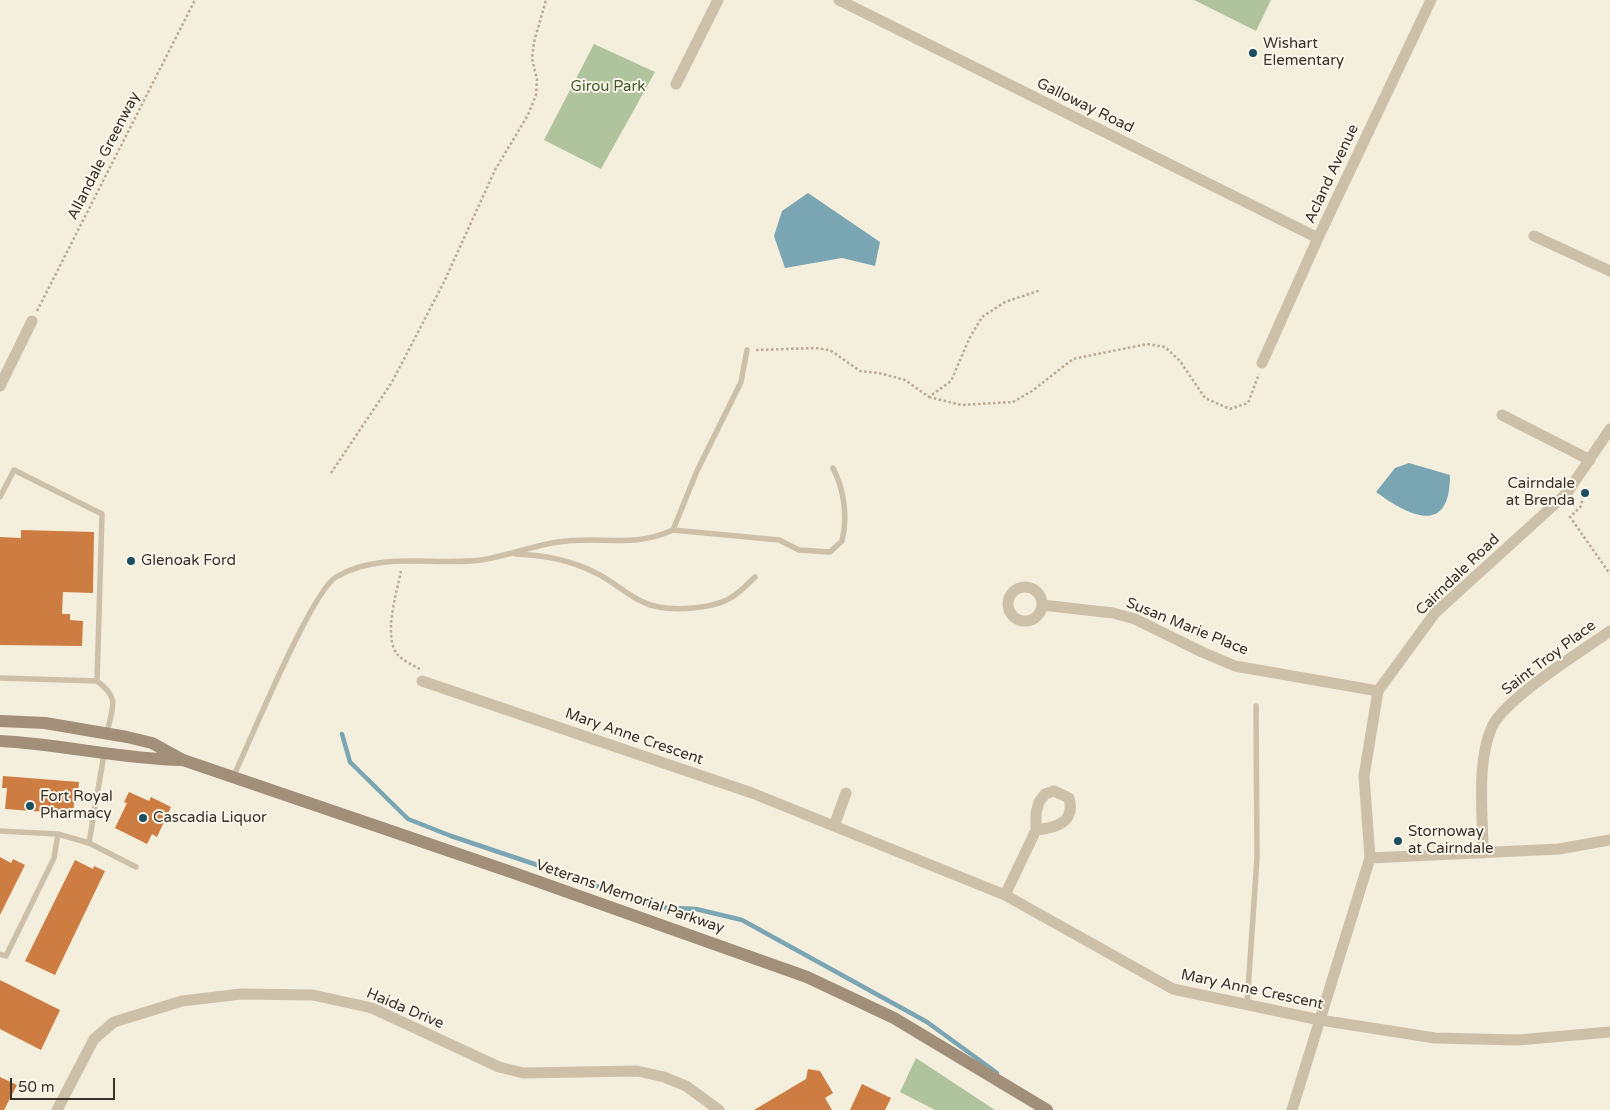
<!DOCTYPE html>
<style>
body{margin:0}
#map{position:relative;width:1610px;height:1110px;overflow:hidden;background:#f4eedd;font-family:"Varela Round",sans-serif}
canvas{display:block}
.scale{position:absolute;left:10px;top:1078px;width:105px;height:22px;box-sizing:border-box;border:2px solid #3a3129;border-top:0;padding-left:6px;font-size:15px;line-height:18px;white-space:nowrap;color:#3a3129;-webkit-text-stroke:4px #fbf6ea;paint-order:stroke}
</style>
<div id="map">
<canvas width="1610" height="1110"></canvas>
<div class="scale">50 m</div>
</div>
<script>
const context = document.querySelector('canvas').getContext('2d');
context.lineJoin = 'round';
function paint(path, color) {
  context.fillStyle = color;
  context.fill(path, 'evenodd');
}
function trace(path, color, width, dash) {
  context.strokeStyle = color;
  context.lineWidth = width;
  context.lineCap = dash ? 'butt' : 'round';
  context.setLineDash(dash || []);
  context.stroke(path);
}
function drawText(font, color, halo, rows, align = 'center') {
  context.font = font + ' "Varela Round",sans-serif';
  context.lineWidth = 4;
  context.setLineDash([]);
  context.textBaseline = 'middle';
  context.strokeStyle = halo;
  context.fillStyle = color;
  for (const [text, x, y, turn = 0] of rows) {
    context.save();
    context.translate(x, y);
    context.rotate((+turn || 0) * Math.PI / 180);
    context.textAlign = isNaN(turn) ? turn : align;
    if (halo) context.strokeText(text, 0, 0);
    context.fillText(text, 0, 0);
    context.restore();
  }
}
paint(new Path2D(`
 M 1194,0 L 1271,0 L 1256,31 Z
 M 594,44 L 655,72 L 601,169 L 544,140 Z
 M 916,1058 L 995,1110 L 935,1110 L 900,1092 Z`), '#afc49c');
paint(new Path2D(`
 M 808,193 L 880,242 L 875,266 L 842,258 L 785,268 L 774,236 L 782,211 Z
 M 1409,463 L 1450,475 C 1450,537 1409,516 1376,492 L 1395,468 Z`), '#7aa6b3');
trace(new Path2D(`
 M 342,734 L 350,762 L 408,819 L 451,836 L 570,876 L 654,907 L 696,909 L 742,920 L 927,1022 L 997,1073`), '#7aa6b3', 4.5);
paint(new Path2D(`
 M 21,530 L 94,532 L 93,593 L 63,592 L 62,614 L 70,614 L 70,620 L 83,621 L 82,646 L 0,645 L 0,537 L 21,538 Z
 M 3,776 L 79,782 L 78,794 L 75,794 L 73,814 L 5,809 L 7,788 L 2,788 Z
 M 129,792 L 149,801 L 151,797 L 171,807 L 157,837 L 152,834 L 147,844 L 115,828 L 127,803 L 124,802 Z
 M 0,857 L 11,863 L 13,859 L 25,865 L 0,915 Z
 M 75,860 L 93,869 L 94,866 L 105,871 L 55,975 L 25,961 Z
 M 0,980 L 60,1010 L 41,1050 L 0,1029 Z
 M 808,1069 L 820,1071 L 833,1093 L 825,1098 L 832,1110 L 754,1110 L 806,1079 Z
 M 0,1077 L 17,1085 L 4,1110 L 0,1110 Z
 M 862,1084 L 891,1098 L 885,1110 L 850,1110 Z`), '#cd7d42');
trace(new Path2D(`
 M 37,311 L 195,0
 M 756,350 L 815,348 L 830,350 L 860,371 L 879,373 L 905,380 L 929,397 L 951,381 L 970,337 L 982,317 L 1005,302 L 1041,290
 M 929,397 L 961,405 L 1013,402 L 1032,391 L 1073,359 L 1147,344 L 1165,347 L 1180,361 L 1205,398 L 1230,409 L 1248,403 L 1259,374
 M 331,473 L 392,382 L 444,282 L 495,170 L 528,115 L 536,95 L 537,79 L 532,59 L 534,42 L 546,0
 M 1584,491 L 1581,506 L 1570,517 L 1610,574
 M 401,571 C 397,592 383,635 397,654 C 402,660 412,665 420,669`), '#b9aa92', 2.5, [2.5, 2.5]);
trace(new Path2D(`
 M 0,497 L 14,470 L 102,514 L 97,681 L 0,678
 M 673,530 L 697,471 L 741,382 L 747,350
 M 516,554 C 543,555 570,560 594,572 C 612,580 625,594 643,602 C 665,613 715,610 735,595 C 742,590 749,583 755,577
 M 97,681 C 121,699 112,707 107,733
 M 233,777 C 250,742 311,592 336,577 C 379,551 434,566 481,560 C 507,556 532,546 558,542 C 601,535 631,549 673,530 L 779,540 L 799,550 L 830,552 L 842,541 C 848,518 844,489 833,468
 M 0,831 L 58,834 L 89,843 L 104,754
 M 89,843 L 136,867
 M 0,954 L 6,956 L 54,858 L 58,834
 M 1247,1005 L 1257,858 L 1256,706`), '#cdc0a8', 5.5);
trace(new Path2D(`
 M 839,0 L 1318,238
 M 676,84 L 718,0
 M 1534,236 L 1610,271
 M 1262,363 L 1318,238 L 1431,0
 M 0,386 L 32,321
 M 1502,415 L 1590,460
 M1008 604a17 17 0 1 1 34 0a17 17 0 1 1-34 0Z
 M 1042,605 L 1113,613 L 1135,619 L 1202,652 L 1235,666 L 1378,691
 M 422,681 L 752,793 L 1005,895 L 1173,989 L 1320,1020 L 1435,1038 L 1518,1040 L 1610,1032
 M 834,826 L 846,793
 M 1483,853 C 1483,815 1476,762 1492,727 C 1504,699 1582,651 1610,631
 M 1370,858 L 1559,849 L 1610,840
 M 1005,895 L 1036,830 L 1036,813 L 1039,802 L 1045,794 L 1054,791 L 1069,798 C 1076,823 1055,828 1036,830
 M 57,1110 L 94,1039 L 114,1022 L 182,1001 L 241,994 L 313,995 L 372,1008 L 499,1067 L 523,1073 L 637,1071 L 664,1077 L 686,1086 L 719,1110
 M 1292,1110 L 1370,858 L 1364,776 L 1378,691 L 1435,613 L 1567,493 L 1610,429`), '#cdc0a8', 11);
trace(new Path2D(`
 M 0,721 L 45,723 L 127,737 L 152,743 L 183,760 L 514,873 L 807,977 L 894,1018 L 1047,1110
 M 0,741 C 61,744 121,759 181,760`), '#a18f79', 12);
for (const [x, y, r, color] of [
 [1253,53,5,"#1b4e5e"],
 [1585,493,5,"#1b4e5e"],
 [131,561,5,"#1b4e5e"],
 [30,806,5,"#1b4e5e"],
 [143,818,5,"#1b4e5e"],
 [1398,841,5,"#1b4e5e"]
]) {
  const dot = new Path2D();
  dot.arc(x, y, r, 0, 2 * Math.PI);
  context.fillStyle = color;
  context.fill(dot);
  trace(dot, '#fbf6ea', 2);
}
drawText('15px', '#3a3129', '#fbf6ea', [
 ["Wishart",1263,44],
 ["Elementary",1263,61],
 ["Cairndale",1575,484,"right"],
 ["at Brenda",1575,501,"right"],
 ["Glenoak Ford",141,561],
 ["Fort Royal",40,797],
 ["Pharmacy",40,814],
 ["Cascadia Liquor",153,818],
 ["Stornoway",1408,832],
 ["at Cairndale",1408,849]
], 'left');
drawText('15px', '#405a2b', '#fbf6ea', [
 ["Girou Park",608,87]
]);
drawText('15px', '#3a3129', '#fbf6ea', [
 ["Galloway Road",1085,106,26],
 ["Allandale Greenway",104,156,-63],
 ["Acland Avenue",1332,174,-65],
 ["Cairndale Road",1458,575,-44],
 ["Susan Marie Place",1187,627,22],
 ["Saint Troy Place",1549,658,-37],
 ["Mary Anne Crescent",634,737,19],
 ["Veterans Memorial Parkway",630,897,19],
 ["Mary Anne Crescent",1252,990,12],
 ["Haida Drive",405,1009,23]
]);
</script>
